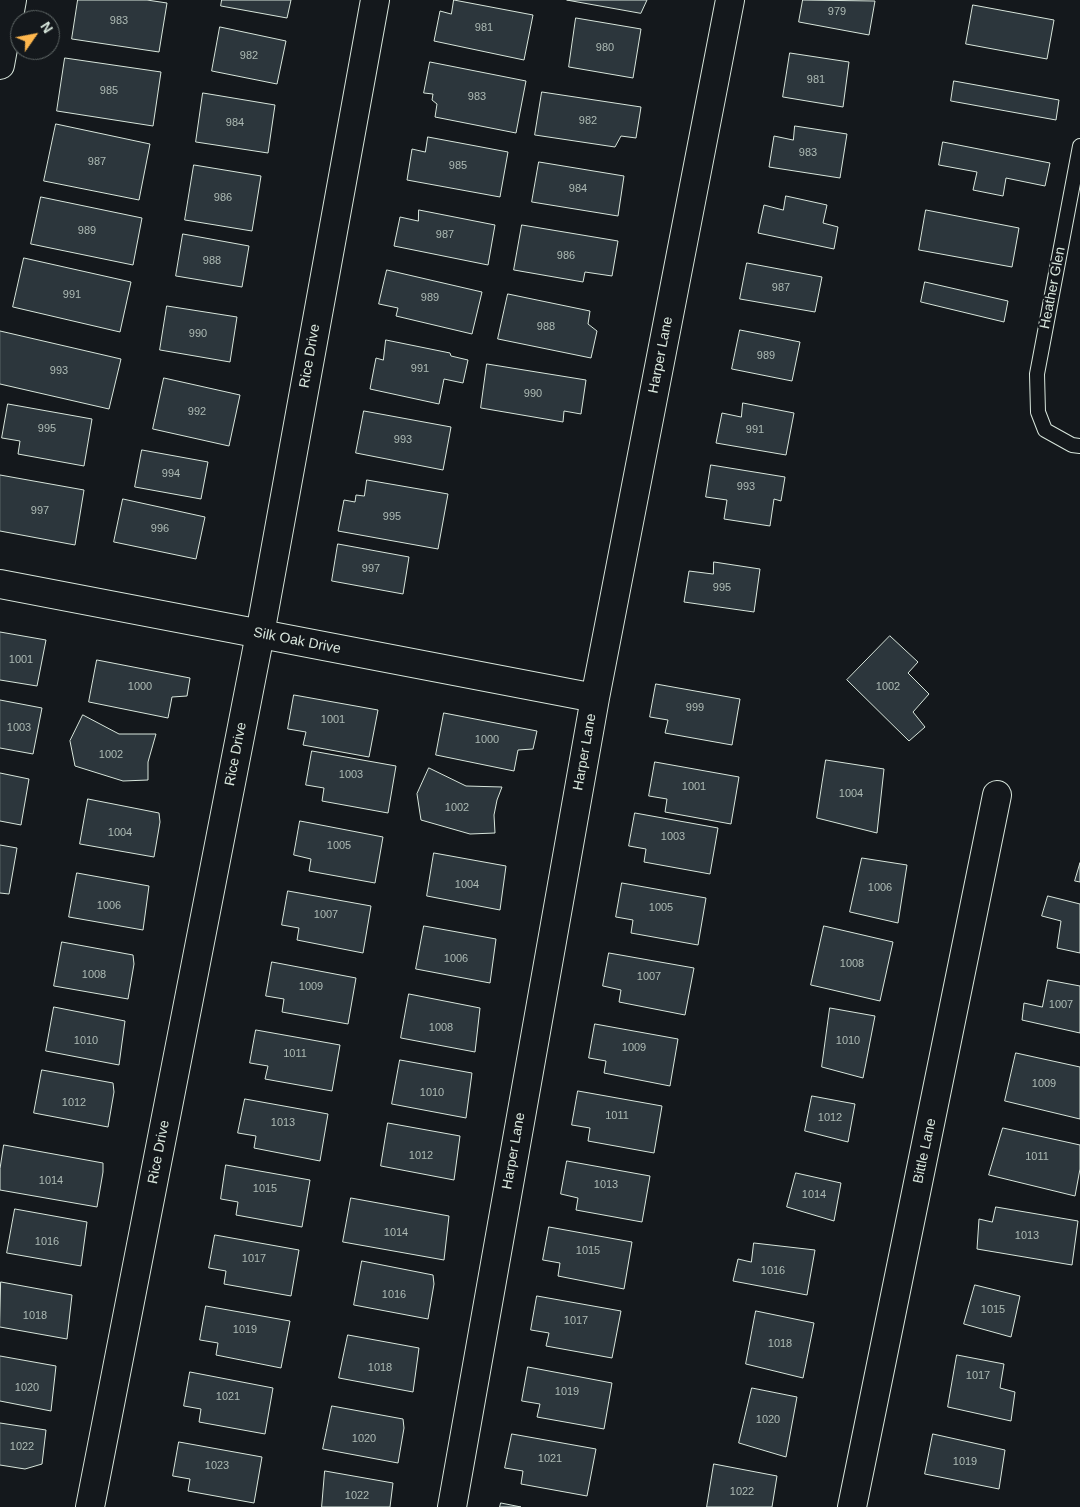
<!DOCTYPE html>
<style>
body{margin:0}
#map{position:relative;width:1080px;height:1507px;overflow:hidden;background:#14181c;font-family:Helvetica,sans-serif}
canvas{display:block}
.north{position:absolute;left:10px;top:10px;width:50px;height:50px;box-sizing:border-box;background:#14181c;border:1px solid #626a69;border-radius:50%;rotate:57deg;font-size:14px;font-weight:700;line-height:20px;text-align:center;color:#d8e6dc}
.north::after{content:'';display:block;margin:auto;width:18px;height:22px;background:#ffb74d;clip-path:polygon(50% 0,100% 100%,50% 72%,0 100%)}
</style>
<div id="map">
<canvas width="1080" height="1507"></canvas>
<div class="north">N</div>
</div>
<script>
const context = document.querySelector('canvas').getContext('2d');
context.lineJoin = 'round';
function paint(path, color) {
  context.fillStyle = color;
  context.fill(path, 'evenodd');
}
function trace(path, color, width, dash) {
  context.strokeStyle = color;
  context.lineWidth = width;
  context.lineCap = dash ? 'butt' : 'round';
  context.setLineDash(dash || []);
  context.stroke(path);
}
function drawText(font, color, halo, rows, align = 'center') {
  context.font = font + ' Helvetica,sans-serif';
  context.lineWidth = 4;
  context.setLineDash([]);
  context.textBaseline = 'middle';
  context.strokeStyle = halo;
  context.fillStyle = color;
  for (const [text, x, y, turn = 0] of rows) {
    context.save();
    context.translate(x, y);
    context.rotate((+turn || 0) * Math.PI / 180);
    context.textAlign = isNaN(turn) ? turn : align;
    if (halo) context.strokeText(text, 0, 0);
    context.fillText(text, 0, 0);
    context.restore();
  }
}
const building = new Path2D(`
 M 78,0 L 147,0 L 167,3 L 159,52 L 72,39 Z
 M 222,0 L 291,0 L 287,18 L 221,6 Z
 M 454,0 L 533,15 L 524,60 L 434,41 L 440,11 L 451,14 Z
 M 567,0 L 647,0 L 641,13 Z
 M 803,0 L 875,1 L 869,35 L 799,22 Z
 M 973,5 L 1054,20 L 1047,59 L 966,44 Z
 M 576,18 L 641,29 L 633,78 L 569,67 Z
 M 220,27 L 286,41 L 277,84 L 212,71 Z
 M 790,53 L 849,62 L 843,107 L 783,97 Z
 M 65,58 L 161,72 L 153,126 L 57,111 Z
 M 430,62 L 526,81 L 516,133 L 435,117 L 437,104 L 432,100 L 433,94 L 424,93 Z
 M 954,81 L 1059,100 L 1056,120 L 951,101 Z
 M 542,92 L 641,107 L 636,138 L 621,136 L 615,147 L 535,135 Z
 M 203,93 L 275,105 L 268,153 L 196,142 Z
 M 56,124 L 150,144 L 139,200 L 44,181 Z
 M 795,126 L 847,134 L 840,178 L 769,167 L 774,136 L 793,140 Z
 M 428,137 L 508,152 L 500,197 L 407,180 L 412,149 L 425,152 Z
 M 943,142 L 1050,163 L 1045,186 L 1006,178 L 1003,196 L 973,190 L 977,172 L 939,165 Z
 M 539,162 L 624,176 L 618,216 L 532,202 Z
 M 194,165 L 261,176 L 252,231 L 185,220 Z
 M 786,196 L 827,205 L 823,223 L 838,227 L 834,249 L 758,233 L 764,205 L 783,210 Z
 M 41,197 L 142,218 L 133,265 L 31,244 Z
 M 419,210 L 495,225 L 488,265 L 394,246 L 400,217 L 418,221 Z
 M 926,210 L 1019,228 L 1012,267 L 919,250 Z
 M 522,225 L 618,241 L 612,276 L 585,272 L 583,282 L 514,270 Z
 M 183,234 L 249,246 L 242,287 L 176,276 Z
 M 24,258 L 131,282 L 120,332 L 13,307 Z
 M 747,263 L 822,277 L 815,312 L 740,299 Z
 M 387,270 L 482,292 L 472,334 L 396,316 L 398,308 L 379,304 Z
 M 925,282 L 1008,301 L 1004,322 L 921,302 Z
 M 508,294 L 590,311 L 588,324 L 597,331 L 591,358 L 498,339 Z
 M 167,306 L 237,317 L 230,362 L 160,350 Z
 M 740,330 L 800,342 L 792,381 L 732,369 Z
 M 0,331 L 121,359 L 109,409 L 0,384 Z
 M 386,340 L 450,353 L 451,356 L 468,360 L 463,383 L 444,379 L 439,404 L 370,389 L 376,358 L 383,360 Z
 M 487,364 L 586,380 L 581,414 L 564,411 L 563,422 L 481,408 Z
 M 164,378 L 240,395 L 229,446 L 153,429 Z
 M 743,403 L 794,413 L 786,455 L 716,443 L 722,413 L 741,417 Z
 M 8,404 L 92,419 L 84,466 L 18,454 L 20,441 L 2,438 Z
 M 364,411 L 451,427 L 443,470 L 356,453 Z
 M 142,450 L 208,462 L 201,499 L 135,487 Z
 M 711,465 L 785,477 L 781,501 L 774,499 L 770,526 L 724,519 L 727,500 L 706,497 Z
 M 0,475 L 84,490 L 75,545 L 0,531 Z
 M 367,480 L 448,494 L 438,549 L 338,531 L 344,500 L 355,502 L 356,495 L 364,496 Z
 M 123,499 L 205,517 L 196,559 L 114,542 Z
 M 338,544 L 409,557 L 403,594 L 332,581 Z
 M 714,562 L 760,569 L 754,612 L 684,602 L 689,571 L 713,574 Z
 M 0,632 L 46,640 L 37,686 L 0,680 Z
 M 890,636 L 918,662 L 908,673 L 929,694 L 913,712 L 925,727 L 909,741 L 847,680 Z
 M 97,660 L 190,678 L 187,696 L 172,697 L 168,718 L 89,702 Z
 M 656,684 L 740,699 L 732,745 L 665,733 L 668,720 L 650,717 Z
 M 294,695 L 378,710 L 369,757 L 303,745 L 306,732 L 288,729 Z
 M 0,700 L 42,708 L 33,754 L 0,748 Z
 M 444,713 L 537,731 L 533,749 L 518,750 L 514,771 L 436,755 Z
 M 83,715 L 119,734 L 156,734 L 148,762 L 148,780 L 123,781 L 75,766 L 70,741 Z
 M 312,751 L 396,766 L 388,813 L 322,801 L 324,788 L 306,785 Z
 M 826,760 L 884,769 L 877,833 L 817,818 Z
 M 655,762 L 739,777 L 731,824 L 665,812 L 667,799 L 649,796 Z
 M 429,768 L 466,786 L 502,787 L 497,800 L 494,815 L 495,833 L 470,834 L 421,820 L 417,794 Z
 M 0,773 L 29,779 L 21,825 L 0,821 Z
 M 88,799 L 159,813 L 160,822 L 154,857 L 80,844 Z
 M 635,813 L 718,828 L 710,874 L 644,862 L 646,849 L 629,846 Z
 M 300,821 L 383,837 L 375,883 L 309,871 L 311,859 L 294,855 Z
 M 0,845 L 17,848 L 9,894 L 0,893 Z
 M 434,853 L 506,866 L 500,910 L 427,896 Z
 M 862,858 L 907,865 L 898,923 L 850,912 Z
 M 1080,863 L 1080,882 L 1075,881 Z
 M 77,873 L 149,886 L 143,930 L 69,917 Z
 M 622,883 L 706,898 L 698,945 L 631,933 L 633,920 L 616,917 Z
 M 288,891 L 371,906 L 363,953 L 297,940 L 299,928 L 282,925 Z
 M 1048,896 L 1080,904 L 1080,953 L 1057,948 L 1061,921 L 1042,916 Z
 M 424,926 L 496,939 L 490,983 L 416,969 Z
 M 824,926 L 893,942 L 880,1001 L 811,985 Z
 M 62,942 L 133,955 L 134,964 L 128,999 L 54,986 Z
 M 609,953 L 694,968 L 685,1015 L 619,1002 L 621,990 L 603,986 Z
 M 272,962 L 356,978 L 348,1024 L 282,1012 L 284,999 L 266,996 Z
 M 1048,980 L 1080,986 L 1080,1033 L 1022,1020 L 1024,1003 L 1042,1007 Z
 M 409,994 L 480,1008 L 475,1052 L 401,1038 Z
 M 54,1007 L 125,1021 L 119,1065 L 46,1051 Z
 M 830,1008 L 875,1016 L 863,1078 L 822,1067 Z
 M 595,1024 L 678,1039 L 670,1086 L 604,1073 L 606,1061 L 589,1058 Z
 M 256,1030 L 340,1045 L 332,1091 L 265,1079 L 268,1066 L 250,1063 Z
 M 1016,1053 L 1080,1067 L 1080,1119 L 1005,1101 Z
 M 400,1060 L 472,1073 L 466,1118 L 392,1104 Z
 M 42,1070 L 113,1083 L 114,1092 L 108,1127 L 34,1113 Z
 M 578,1091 L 662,1106 L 654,1153 L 588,1141 L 590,1128 L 572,1125 Z
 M 812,1096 L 855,1104 L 848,1142 L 805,1131 Z
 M 245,1099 L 328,1114 L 320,1161 L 254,1148 L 256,1136 L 238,1133 Z
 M 388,1123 L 460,1136 L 454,1180 L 381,1166 Z
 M 1003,1128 L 1080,1145 L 1080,1169 L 1075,1196 L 989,1175 Z
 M 4,1145 L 103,1163 L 103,1172 L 97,1207 L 0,1190 L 0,1169 Z
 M 567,1161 L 650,1176 L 642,1222 L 576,1210 L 578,1198 L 561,1194 Z
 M 226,1165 L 310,1180 L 302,1227 L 236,1215 L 238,1202 L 221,1199 Z
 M 796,1173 L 841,1183 L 834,1221 L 787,1207 Z
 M 351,1198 L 449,1216 L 444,1260 L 343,1242 Z
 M 996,1207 L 1078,1221 L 1072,1265 L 977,1249 L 979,1219 L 992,1222 Z
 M 15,1209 L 87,1222 L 81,1266 L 7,1253 Z
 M 549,1227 L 632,1242 L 624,1289 L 558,1276 L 560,1263 L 543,1260 Z
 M 215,1235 L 299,1250 L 291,1296 L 224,1284 L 226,1271 L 209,1268 Z
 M 754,1243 L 815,1250 L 807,1295 L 733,1281 L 738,1259 L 751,1262 Z
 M 362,1261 L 433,1275 L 434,1284 L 428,1319 L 354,1305 Z
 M 1,1282 L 72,1295 L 67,1339 L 0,1327 Z
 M 975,1285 L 1020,1296 L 1011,1337 L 964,1324 Z
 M 537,1296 L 621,1311 L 612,1358 L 546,1346 L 549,1333 L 531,1330 Z
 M 206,1306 L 290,1321 L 281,1368 L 216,1355 L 218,1343 L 200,1340 Z
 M 756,1311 L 814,1323 L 803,1378 L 746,1364 Z
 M 348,1335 L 419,1348 L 413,1392 L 339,1378 Z
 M 957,1355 L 1004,1364 L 1000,1388 L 1015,1392 L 1011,1421 L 948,1407 Z
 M 0,1356 L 56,1366 L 51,1411 L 0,1401 Z
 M 528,1367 L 612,1383 L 604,1429 L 537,1417 L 540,1404 L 522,1401 Z
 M 190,1372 L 273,1388 L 265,1434 L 199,1422 L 201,1409 L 184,1406 Z
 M 752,1388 L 797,1397 L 786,1457 L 739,1443 Z
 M 332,1406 L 403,1419 L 404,1428 L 398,1463 L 323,1449 Z
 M 0,1423 L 46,1430 L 42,1464 L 25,1469 L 0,1465 Z
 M 512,1434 L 596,1449 L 587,1496 L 521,1484 L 523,1471 L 505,1468 Z
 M 933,1434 L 1005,1450 L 999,1489 L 925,1474 Z
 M 179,1442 L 262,1457 L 254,1503 L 188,1491 L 190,1479 L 173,1476 Z
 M 714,1464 L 777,1476 L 772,1507 L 707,1507 Z
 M 325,1471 L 393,1483 L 390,1507 L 322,1507 Z
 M 501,1503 L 521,1507 L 500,1507 Z`);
paint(building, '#2c363c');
trace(building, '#d8e6dc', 1);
const service = new Path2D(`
 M 1080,146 L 1037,374 L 1038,412 L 1045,430 L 1072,445 L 1080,446`);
const minor = new Path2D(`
 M 0,65 L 12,0
 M 0,584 L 595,698
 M 90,1507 L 260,634 L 375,0
 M 452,1507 L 595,698 L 730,0
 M 852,1507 L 997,795`);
trace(service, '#d8e6dc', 16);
trace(minor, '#d8e6dc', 30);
trace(service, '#14181c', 14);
trace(minor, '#14181c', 28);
drawText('11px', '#adbab4', null, [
 ["979",837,12],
 ["983",119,21],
 ["981",484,28],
 ["980",605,48],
 ["982",249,56],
 ["981",816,80],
 ["985",109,91],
 ["983",477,97],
 ["982",588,121],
 ["984",235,123],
 ["983",808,153],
 ["987",97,162],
 ["985",458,166],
 ["984",578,189],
 ["986",223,198],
 ["989",87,231],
 ["987",445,235],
 ["986",566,256],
 ["988",212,261],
 ["987",781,288],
 ["991",72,295],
 ["989",430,298],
 ["988",546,327],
 ["990",198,334],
 ["989",766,356],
 ["991",420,369],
 ["993",59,371],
 ["990",533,394],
 ["992",197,412],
 ["995",47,429],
 ["991",755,430],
 ["993",403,440],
 ["994",171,474],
 ["993",746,487],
 ["997",40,511],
 ["995",392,517],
 ["996",160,529],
 ["997",371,569],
 ["995",722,588],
 ["1001",21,660],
 ["1000",140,687],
 ["1002",888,687],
 ["999",695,708],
 ["1001",333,720],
 ["1003",19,728],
 ["1000",487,740],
 ["1002",111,755],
 ["1003",351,775],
 ["1001",694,787],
 ["1004",851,794],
 ["1002",457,808],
 ["1004",120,833],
 ["1003",673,837],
 ["1005",339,846],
 ["1004",467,885],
 ["1006",880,888],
 ["1006",109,906],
 ["1005",661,908],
 ["1007",326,915],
 ["1006",456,959],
 ["1008",852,964],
 ["1008",94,975],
 ["1007",649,977],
 ["1009",311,987],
 ["1007",1061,1005],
 ["1008",441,1028],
 ["1010",86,1041],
 ["1010",848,1041],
 ["1009",634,1048],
 ["1011",295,1054],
 ["1009",1044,1084],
 ["1010",432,1093],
 ["1012",74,1103],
 ["1011",617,1116],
 ["1012",830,1118],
 ["1013",283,1123],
 ["1012",421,1156],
 ["1011",1037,1157],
 ["1014",51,1181],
 ["1013",606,1185],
 ["1015",265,1189],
 ["1014",814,1195],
 ["1014",396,1233],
 ["1013",1027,1236],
 ["1016",47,1242],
 ["1015",588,1251],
 ["1017",254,1259],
 ["1016",773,1271],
 ["1016",394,1295],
 ["1015",993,1310],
 ["1018",35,1316],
 ["1017",576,1321],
 ["1019",245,1330],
 ["1018",780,1344],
 ["1018",380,1368],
 ["1017",978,1376],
 ["1020",27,1388],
 ["1019",567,1392],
 ["1021",228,1397],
 ["1020",768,1420],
 ["1020",364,1439],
 ["1022",22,1447],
 ["1021",550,1459],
 ["1019",965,1462],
 ["1023",217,1466],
 ["1022",742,1492],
 ["1022",357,1496]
]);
drawText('14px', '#d8e6dc', '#14181c', [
 ["Heather Glen",1053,288,-79],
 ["Harper Lane",661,355,-79],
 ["Rice Drive",310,356,-80],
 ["Silk Oak Drive",297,641,11],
 ["Harper Lane",585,752,-80],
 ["Rice Drive",236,754,-79],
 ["Harper Lane",514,1151,-80],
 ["Bittle Lane",925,1151,-78],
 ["Rice Drive",159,1152,-79]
]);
</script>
